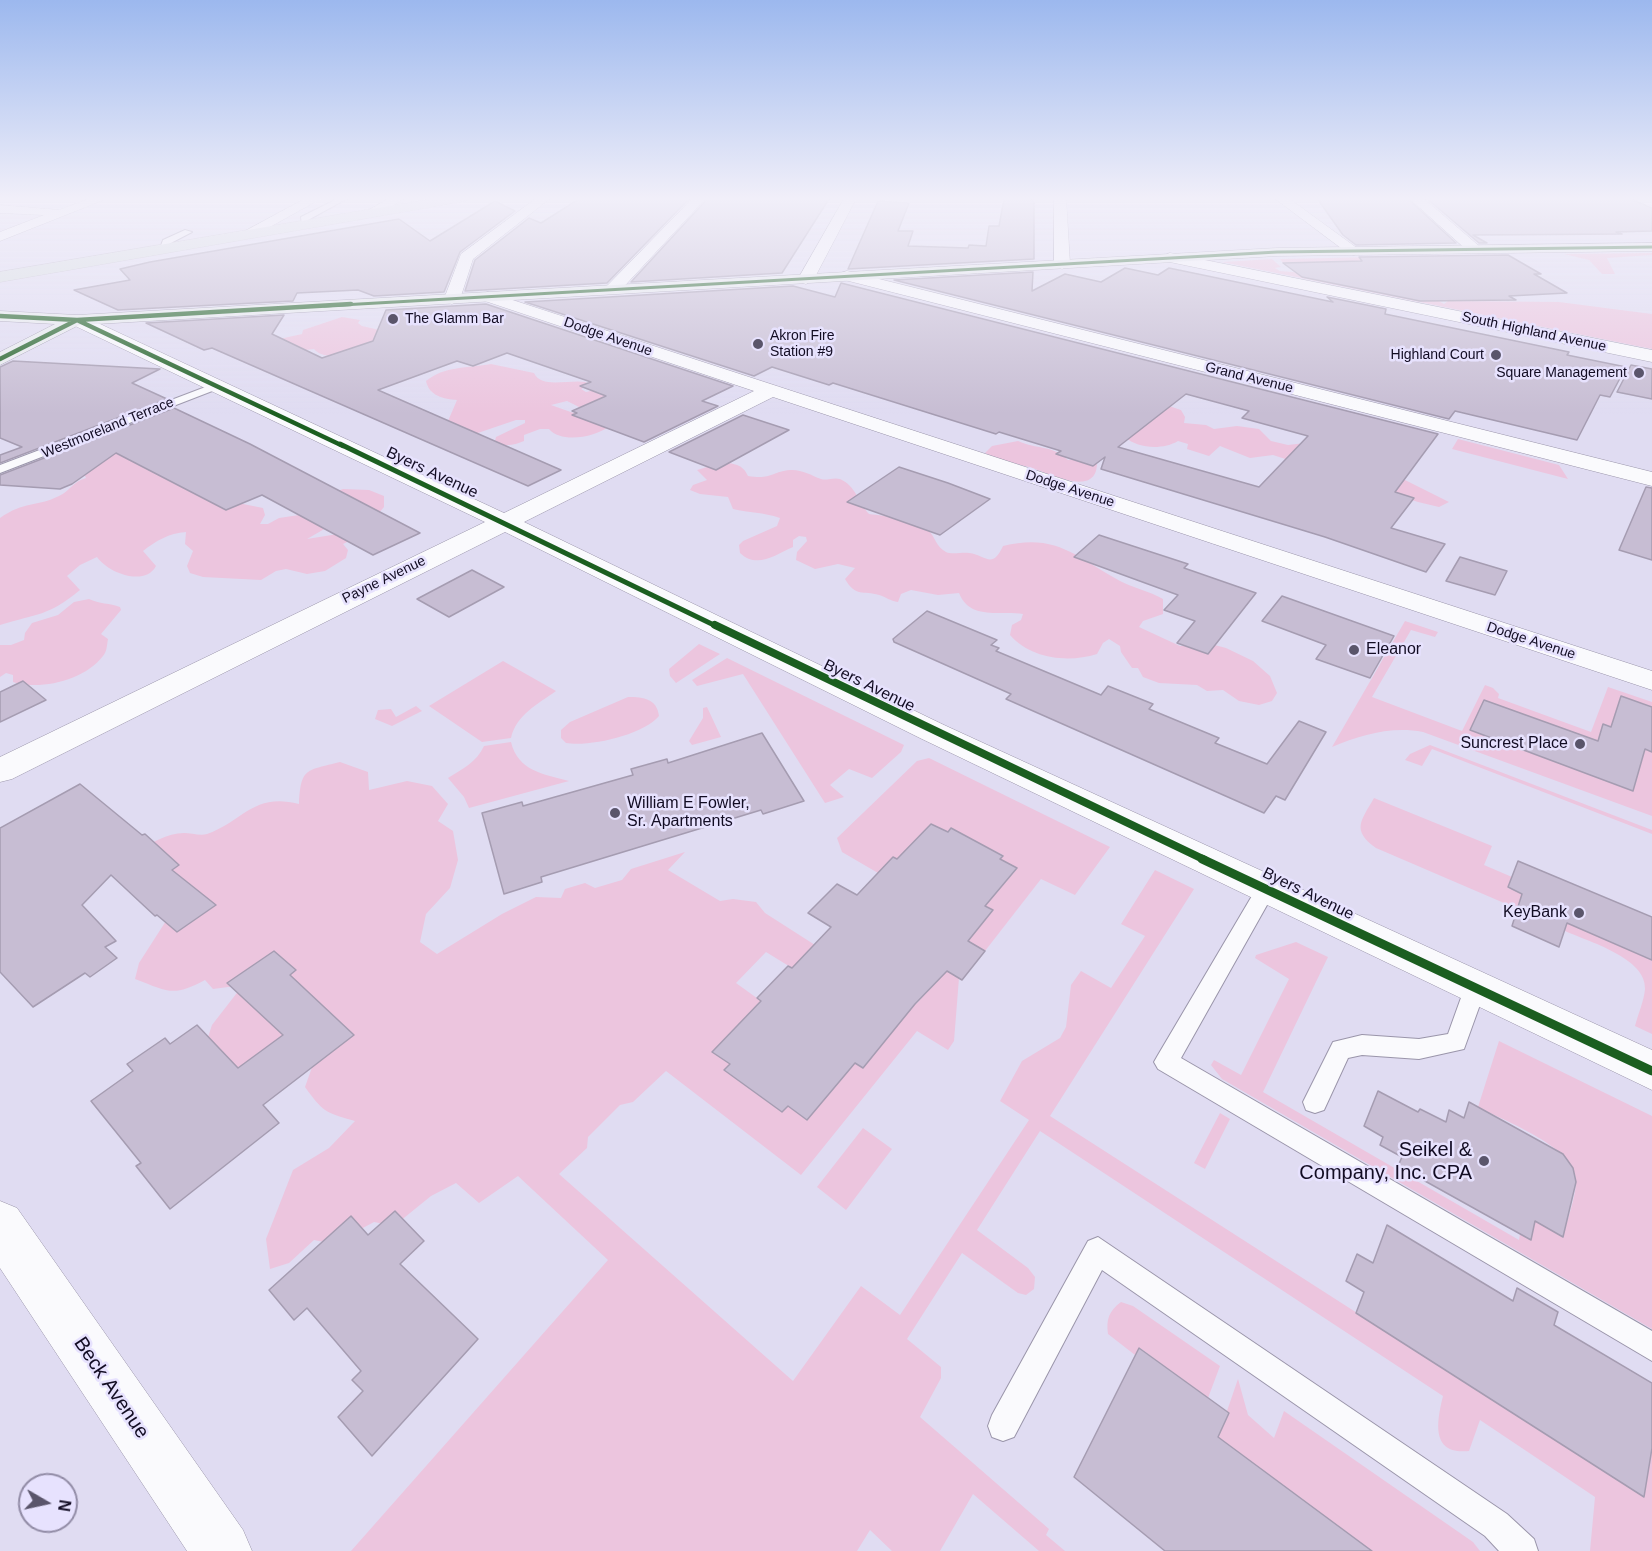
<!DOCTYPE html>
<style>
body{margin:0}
#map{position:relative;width:1652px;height:1551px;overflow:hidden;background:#e0dcf2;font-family:Helvetica,sans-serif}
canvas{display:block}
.north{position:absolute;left:18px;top:1473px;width:60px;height:60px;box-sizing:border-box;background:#e7e2fe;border:2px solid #928ca6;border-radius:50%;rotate:99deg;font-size:16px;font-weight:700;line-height:24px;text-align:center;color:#120c23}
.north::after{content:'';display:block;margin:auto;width:21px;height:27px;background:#5a556b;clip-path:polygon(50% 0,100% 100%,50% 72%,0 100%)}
</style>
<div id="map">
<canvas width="1652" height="1551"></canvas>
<div class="north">N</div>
</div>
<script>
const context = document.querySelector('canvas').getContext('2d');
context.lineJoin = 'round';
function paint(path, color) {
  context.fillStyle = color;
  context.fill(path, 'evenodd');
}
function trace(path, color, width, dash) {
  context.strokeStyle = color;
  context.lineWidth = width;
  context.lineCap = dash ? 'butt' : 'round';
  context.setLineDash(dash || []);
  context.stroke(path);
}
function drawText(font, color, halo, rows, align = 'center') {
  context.font = font + ' Helvetica,sans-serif';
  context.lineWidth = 5;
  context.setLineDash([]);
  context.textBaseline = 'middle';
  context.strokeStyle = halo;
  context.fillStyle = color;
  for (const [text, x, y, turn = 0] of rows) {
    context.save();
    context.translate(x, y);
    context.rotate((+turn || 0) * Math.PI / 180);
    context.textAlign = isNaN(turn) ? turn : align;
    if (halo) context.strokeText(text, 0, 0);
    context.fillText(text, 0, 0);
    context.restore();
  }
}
paint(new Path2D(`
 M 1652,253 L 1652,255 L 1607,258 L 1615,274 L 1602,274 L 1589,260 L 1564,254 Z
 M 1475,255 L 1496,258 L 1283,263 L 1280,259 Z
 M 1272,259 L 1281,267 L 1275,268 L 1280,271 L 1317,274 L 1437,300 L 1444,304 L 1448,301 L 1559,302 L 1652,314 L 1652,349 L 1222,262 Z
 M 342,317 L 360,320 L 358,323 L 362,326 L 384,331 L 380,339 C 363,345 329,366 314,349 L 289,352 L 275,340 L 302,334 L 303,330 Z
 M 491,364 L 534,373 C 541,389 569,379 586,382 L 588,386 L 581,389 L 586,392 L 651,378 L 581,408 L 567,401 L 551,405 L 610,426 C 595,437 562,444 549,429 L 540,429 L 524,435 L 524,441 C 515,445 503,448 495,441 L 496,437 L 525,423 L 525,420 L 516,420 L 469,436 L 448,421 L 457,400 C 444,399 429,396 426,381 C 444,366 468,368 491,364 Z
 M 1169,406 L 1181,410 L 1185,417 L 1184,423 L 1206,425 L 1214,429 L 1237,426 L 1259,429 L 1271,441 L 1288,445 L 1305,443 L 1308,437 L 1307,431 L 1449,502 L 1439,507 L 1418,502 L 1273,455 L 1250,458 L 1220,446 L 1209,456 L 1187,449 L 1188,444 L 1178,441 C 1163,450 1138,449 1125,437 Z
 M 1458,439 L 1559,465 L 1568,479 L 1452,449 Z
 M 1018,441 C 1038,450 1050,444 1068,460 L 1081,458 L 1097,463 C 1097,502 1040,468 1025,466 C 1010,463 998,461 985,453 L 992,446 Z
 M 121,444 L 238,503 L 263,508 L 265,515 L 260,524 L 268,524 L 279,518 L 306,514 L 330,494 L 343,489 L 369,490 L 384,496 L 384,507 L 378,514 L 333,524 L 307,539 L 344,533 L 349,541 L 343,544 L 348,550 L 346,558 L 325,571 L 307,574 L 286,569 L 276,571 L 261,580 L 203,577 L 190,573 L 187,566 L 193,551 L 185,544 L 186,532 C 169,533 156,541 143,551 L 156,566 C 145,587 108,573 97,557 L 80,565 L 67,576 L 80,590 C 47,617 38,613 0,625 L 0,518 C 24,501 37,507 59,496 C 70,491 72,482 86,478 L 83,472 Z
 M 721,463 C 733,463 743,464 748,476 C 771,480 771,472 790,470 C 801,469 811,475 821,479 C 827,481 833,477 840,479 C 856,486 858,502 869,514 C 886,516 914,519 928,530 C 935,536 936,547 946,552 C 952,555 962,552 969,553 C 986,555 992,570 1003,546 C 1057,533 1076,557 1120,581 C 1134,588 1149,591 1163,599 L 1163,614 L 1143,621 L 1139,627 L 1180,646 L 1207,643 L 1226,648 L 1253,661 L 1270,676 L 1277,693 L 1272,701 L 1259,705 L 1239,701 L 1223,690 L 1207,691 L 1197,685 L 1159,683 L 1143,677 L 1138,668 L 1132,668 L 1121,652 L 1120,646 L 1109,639 L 1103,643 L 1097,654 C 1068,663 1031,659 1010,635 L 1012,625 L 1021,620 L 1023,614 C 1001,610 970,621 959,593 L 938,595 L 911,590 L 901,594 L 898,602 C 890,601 886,597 879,595 C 863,590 856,598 845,579 L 855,568 L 838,564 L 815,569 L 796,560 L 797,552 L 807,541 L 806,537 L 799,536 L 793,540 L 793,547 C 775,555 757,569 740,553 L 739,545 L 743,541 L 777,526 L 780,518 C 763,512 749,513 733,509 L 728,497 L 700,494 L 690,490 L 693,485 L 707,480 L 697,470 Z
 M 89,599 C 99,604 110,603 120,607 L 121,610 L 101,634 L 108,639 C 107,644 107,652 103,656 C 85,680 40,691 13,682 L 13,675 L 6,673 L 0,677 L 0,645 L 11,645 L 24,640 L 25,633 L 32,623 L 58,615 L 74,602 Z
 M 1405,621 L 1438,632 L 1435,637 L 1411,630 L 1372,697 L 1462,731 L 1485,685 L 1493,688 L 1499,694 L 1498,698 L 1591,732 L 1608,687 L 1652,702 L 1652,707 L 1621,696 L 1611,727 L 1603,725 L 1598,741 L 1484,700 L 1470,730 L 1633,790 L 1643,756 L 1639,747 L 1652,752 L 1652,816 L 1423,732 C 1391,726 1361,735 1332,747 Z
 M 699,644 L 720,654 L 676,683 L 670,676 L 669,669 Z
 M 727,658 L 904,745 L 901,752 L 872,778 L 849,769 L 830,785 L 844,797 L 825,803 L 743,674 L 697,686 L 692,680 Z
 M 503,661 L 556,691 C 538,704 516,715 511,738 L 482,742 L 429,706 Z
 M 628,697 C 644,697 657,699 659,716 C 643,735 590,747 566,743 L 561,738 L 561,730 L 570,722 Z
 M 416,706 L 422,711 L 392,726 L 375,719 L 378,710 L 391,709 L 396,717 Z
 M 707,707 L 721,737 L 692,745 L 689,741 L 703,718 L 703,708 Z
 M 511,742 C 518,771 543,774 569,781 L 469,808 L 464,797 L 448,778 C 462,769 477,762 484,746 Z
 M 1430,745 L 1652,830 L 1652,834 L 1432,749 L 1422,766 L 1405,760 L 1410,754 Z
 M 929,758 L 1110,847 L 1075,895 L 1041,879 L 985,951 L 968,941 L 993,911 L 985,906 L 1017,869 L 1000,859 L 1003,855 L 951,829 L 948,832 L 931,824 L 897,859 L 892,858 L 878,873 L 842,852 L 837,838 L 917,761 Z
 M 340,762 L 368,772 L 369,790 L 407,781 L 432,786 L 448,804 L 438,821 L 453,831 L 458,860 L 450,888 L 426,914 L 420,942 L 437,954 L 502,914 L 536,897 L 561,898 L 565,889 L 585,883 L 595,888 L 622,880 L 631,869 L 685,852 L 668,870 L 720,901 L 733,899 L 756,902 L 765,913 L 815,945 L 792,968 L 766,952 L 736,983 L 761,1001 L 713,1052 L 730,1064 L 724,1070 L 782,1112 L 788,1106 L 807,1120 L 908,999 L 916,1004 L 947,971 L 959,978 L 954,1041 L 948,1050 L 917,1031 L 801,1175 L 666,1071 L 633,1102 L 620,1105 L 588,1137 L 587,1148 L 559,1174 L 793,1381 L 861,1286 L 900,1315 L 1029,1120 L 1000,1101 L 1022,1061 L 1060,1038 L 1066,1027 L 1071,985 L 1081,971 L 1111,988 L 1145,936 L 1121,924 L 1155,870 L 1194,889 L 1050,1116 L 1644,1497 L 1652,1448 L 1652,1551 L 1590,1551 L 1595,1497 L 1480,1420 L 1469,1451 C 1430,1455 1437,1421 1443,1396 L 1040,1131 L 977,1230 L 1028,1268 L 1035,1277 L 1034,1289 L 1026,1295 L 1018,1293 L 962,1253 L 907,1339 L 941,1367 L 941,1378 L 920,1417 L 1049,1529 L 1046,1535 L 1065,1551 L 1039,1551 L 973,1494 L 940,1551 L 892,1551 L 870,1530 L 857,1551 L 351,1551 L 608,1260 L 518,1176 L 479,1203 L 456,1183 L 431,1196 L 394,1226 L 374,1222 L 333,1244 L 314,1240 L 289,1263 L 270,1269 L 266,1239 L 293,1170 L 329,1148 L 355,1121 C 326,1113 323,1112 305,1087 L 315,1059 L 291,1043 L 221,1075 L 201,1058 L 212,1025 L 243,985 L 213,989 L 205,980 C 173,997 169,992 135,979 L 139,963 L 173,910 L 137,852 C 151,843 167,833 184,833 C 191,833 200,836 207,834 C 243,821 254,792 299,804 C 301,767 306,771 340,762 Z
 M 1374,798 L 1492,846 L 1484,865 L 1512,877 L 1508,888 L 1524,894 L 1518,909 L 1376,848 C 1351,830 1361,821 1374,798 Z
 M 1567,923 L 1652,960 L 1652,1034 L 1635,1026 C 1638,1014 1644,1001 1645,989 C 1647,958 1587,941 1565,931 Z
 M 1296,942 L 1328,957 L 1263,1092 L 1519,1240 L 1520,1234 L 1531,1239 L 1535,1221 L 1563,1237 C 1567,1220 1575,1200 1576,1183 C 1579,1148 1504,1121 1478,1107 L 1499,1041 L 1652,1116 L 1652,1329 L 1222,1079 L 1211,1065 L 1214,1060 L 1241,1075 L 1289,979 L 1255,958 L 1256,955 Z
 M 1220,1113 L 1230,1119 L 1205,1169 L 1194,1163 Z
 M 863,1128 L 892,1149 L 846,1210 L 817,1187 Z
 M 1121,1302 L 1133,1306 L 1220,1366 L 1208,1398 L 1140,1348 L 1135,1355 L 1108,1334 C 1106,1319 1109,1311 1121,1302 Z
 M 1238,1379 L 1248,1415 L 1274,1438 L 1284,1411 L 1473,1542 L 1480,1551 L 1372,1551 L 1218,1437 Z`), '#ecc5de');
const building = new Path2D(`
 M 582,197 L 691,197 L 607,283 L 465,291 L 475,260 L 529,218 L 541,223 Z
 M 709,197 L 823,197 L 829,199 L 782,273 L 631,282 Z
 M 1316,197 L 1406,197 L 1456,243 L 1356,245 L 1343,235 Z
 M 1425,197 L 1626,197 L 1652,208 L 1652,231 L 1616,232 L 1622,234 L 1473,235 L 1487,243 L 1479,243 Z
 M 1004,199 L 1034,200 L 1034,259 L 848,269 L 878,201 L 909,203 L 898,231 L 913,231 L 908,246 L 968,248 L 969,245 L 986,246 L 989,226 L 999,226 Z
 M 495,201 L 515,211 L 460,252 L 444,292 L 374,296 L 358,290 L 297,293 L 293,301 L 118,310 L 74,290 L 130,280 L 120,269 L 150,262 L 399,219 L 430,241 Z
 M 1508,255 L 1541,274 L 1534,274 L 1567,293 L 1509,296 L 1516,300 L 1420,301 L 1302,277 L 1283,263 L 1362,261 L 1359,257 Z
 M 1125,268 L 1158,275 L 1169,268 L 1333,302 L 1327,297 L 1386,309 L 1385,314 L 1569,352 L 1567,355 L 1626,367 L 1610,397 L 1600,395 L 1577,440 L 1455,411 L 1449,419 L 894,280 L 1033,272 L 1032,291 L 1065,274 L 1101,282 Z
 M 841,283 L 1438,434 L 1395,492 L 1414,498 L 1391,528 L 1445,544 L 1426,572 L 1325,537 L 1101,469 L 1105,457 L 1093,466 L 1056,454 L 1061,451 L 999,432 L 996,434 L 833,383 L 829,385 L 772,367 L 754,376 L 525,302 L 793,286 L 835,297 ZM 1186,394 L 1249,411 L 1242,418 L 1308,436 L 1259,487 L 1118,447 Z
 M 486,304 L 733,386 L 702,401 L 718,406 L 644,442 L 572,415 L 577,413 L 572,411 L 606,396 L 580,386 L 591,382 L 507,353 L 473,366 L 457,361 L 378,390 L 561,470 L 528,486 L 212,348 L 204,350 L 146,323 L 284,315 L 272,334 L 322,358 L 373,341 L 386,310 Z
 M 13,361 L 160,369 L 132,383 L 167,399 L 0,463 L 0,455 L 22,447 L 0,438 L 0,367 Z
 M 1631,365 L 1652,369 L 1652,399 L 1617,392 Z
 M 174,408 L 250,444 L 420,533 L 373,555 L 262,495 L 226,510 L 116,453 L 72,484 L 60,489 L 0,485 L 0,475 Z
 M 743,415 L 789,430 L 716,470 L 669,452 Z
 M 899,467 L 948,483 L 990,499 L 940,535 L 847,502 Z
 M 1646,487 L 1652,488 L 1652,560 L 1619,550 Z
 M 1099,535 L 1188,564 L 1184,568 L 1256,593 L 1208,654 L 1177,643 L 1195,621 L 1164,610 L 1178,595 L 1074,557 Z
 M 1460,557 L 1507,571 L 1495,595 L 1446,581 Z
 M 472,570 L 504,587 L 449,617 L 417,599 Z
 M 1282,596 L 1394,636 L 1370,678 L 1316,659 L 1326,645 L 1262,621 Z
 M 927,611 L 997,640 L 991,645 L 999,648 L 996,651 L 1101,695 L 1108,686 L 1153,704 L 1149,709 L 1219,738 L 1215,743 L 1267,764 L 1299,721 L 1326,732 L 1285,800 L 1276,796 L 1264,813 L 1006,699 L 1011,694 L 894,642 L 893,639 Z
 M 23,681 L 46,700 L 0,722 L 0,692 Z
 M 1621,696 L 1652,707 L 1652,752 L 1645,749 L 1633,791 L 1470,730 L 1484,700 L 1598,741 L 1603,724 L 1611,727 Z
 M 762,733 L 804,801 L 763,814 L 761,810 L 541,877 L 542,882 L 504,894 L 482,813 L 522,802 L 523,806 L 633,775 L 631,769 L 667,759 L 668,763 Z
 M 80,784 L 142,835 L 145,834 L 179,865 L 172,870 L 216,905 L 177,932 L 157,915 L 155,916 L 111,875 L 82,905 L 116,941 L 105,947 L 117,958 L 90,977 L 85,973 L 33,1007 L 0,972 L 0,828 Z
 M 931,824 L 948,832 L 951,828 L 1003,856 L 1000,859 L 1017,868 L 985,906 L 993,910 L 968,941 L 985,951 L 962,980 L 947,971 L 915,1004 L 863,1068 L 855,1063 L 807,1120 L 788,1106 L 782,1112 L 724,1070 L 730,1064 L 712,1052 L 761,1001 L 757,998 L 788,966 L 792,968 L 831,927 L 808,913 L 837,884 L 857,895 L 893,857 L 897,859 Z
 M 1518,861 L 1652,917 L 1652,960 L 1567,923 L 1559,947 L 1512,926 L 1522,894 L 1508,887 Z
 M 274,951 L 296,970 L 290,975 L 354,1035 L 263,1105 L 279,1123 L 170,1209 L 136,1166 L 141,1163 L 91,1101 L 133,1071 L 127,1064 L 165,1038 L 170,1044 L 197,1025 L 238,1068 L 283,1035 L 227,983 Z
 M 1378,1091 L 1418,1112 L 1420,1109 L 1446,1122 L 1449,1110 L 1464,1118 L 1469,1102 L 1563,1154 L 1573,1168 L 1576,1182 L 1563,1237 L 1535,1221 L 1531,1240 L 1398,1166 L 1402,1157 L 1380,1145 L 1383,1137 L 1364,1126 Z
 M 395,1211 L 424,1241 L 400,1264 L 478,1339 L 372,1456 L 338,1417 L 363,1391 L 352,1380 L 361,1371 L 307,1308 L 294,1320 L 269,1290 L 351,1216 L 368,1235 Z
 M 1387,1225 L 1513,1301 L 1517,1288 L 1558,1312 L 1554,1325 L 1652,1383 L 1652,1448 L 1644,1497 L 1356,1313 L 1364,1292 L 1346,1281 L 1357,1254 L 1373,1263 Z
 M 1139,1348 L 1229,1413 L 1218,1437 L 1372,1551 L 1165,1551 L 1074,1477 Z`);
paint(building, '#c7bdd3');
trace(building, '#a59cb1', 1.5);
const lane = new Path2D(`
 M 341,197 L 350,197 L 308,220 L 308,226 L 302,226 L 301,217 Z
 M 185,230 L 192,232 L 169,244 L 165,251 L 159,251 L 163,240 Z
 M 216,383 L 220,384 L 220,388 L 0,473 L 0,465 Z
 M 1266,881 L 1273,884 L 1276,889 L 1181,1058 L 1652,1331 L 1652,1361 L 1158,1069 L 1154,1062 L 1158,1055 L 1259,884 Z
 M 1475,979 L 1483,981 L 1486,988 L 1464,1049 L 1419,1059 L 1362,1055 L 1348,1058 L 1324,1110 L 1315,1113 L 1306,1110 L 1303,1102 L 1333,1042 L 1362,1035 L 1419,1039 L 1448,1034 L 1467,981 Z
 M 1098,1237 L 1507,1514 L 1534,1539 L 1538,1551 L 1499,1551 L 1485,1536 L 1102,1270 L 1014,1437 L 1003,1441 L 992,1437 L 988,1426 L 992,1415 L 1088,1241 Z`);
const street = new Path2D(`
 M 93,197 L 111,197 L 0,241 L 0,232 L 44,215 L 0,213 L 0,205 L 59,210 Z
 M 308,197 L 324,197 L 250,238 L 240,238 L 238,235 Z
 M 391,197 L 407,197 L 376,216 L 371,217 L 364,213 Z
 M 538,197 L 552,197 L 473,259 L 460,299 L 452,304 L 446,302 L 444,299 L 461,254 Z
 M 694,197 L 707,197 L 618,293 L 606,293 L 604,290 L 606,287 Z
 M 845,197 L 857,197 L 814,279 L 806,284 L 800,282 L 798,279 Z
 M 1054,197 L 1066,197 L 1070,264 L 1062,269 L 1054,264 Z
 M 1273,197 L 1287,197 L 1361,251 L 1354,255 L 1349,254 Z
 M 1408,197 L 1422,197 L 1479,246 L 1481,249 L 1479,252 L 1469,252 Z
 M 1170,253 L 1652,350 L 1652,362 L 1165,261 L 1162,258 L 1165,255 Z
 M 847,271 L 1652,472 L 1652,486 L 841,279 L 839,276 L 841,273 Z
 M 488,292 L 1652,671 L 1652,690 L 773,397 L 524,522 L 944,725 L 1652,1050 L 1652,1090 L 922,739 L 505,532 L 12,779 L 0,782 L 0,757 L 485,522 L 71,324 L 68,320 L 71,316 L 83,316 L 504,513 L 754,391 L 482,300 L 480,297 L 482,294 Z
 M 0,1201 L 17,1208 L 243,1530 L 252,1551 L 187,1551 L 0,1268 Z`);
const secondary = new Path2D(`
 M 1652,243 L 1652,251 L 1277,256 L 79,325 L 0,365 L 0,352 L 55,324 L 0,321 L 0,311 L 77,315 L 1277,248 Z`);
const primary = new Path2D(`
 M 443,197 L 472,197 L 466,201 L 0,282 L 0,272 Z`);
trace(lane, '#9a95aa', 2);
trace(street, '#9a95aa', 1);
trace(secondary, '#9a95aa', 1);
trace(primary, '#c0bdca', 1);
paint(lane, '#fafafd');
paint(street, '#fafafd');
paint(secondary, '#e9ecef');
paint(primary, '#d8dfe1');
trace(new Path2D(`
 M 324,306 L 1277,252 L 1652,247`), '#1b5e20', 3);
trace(new Path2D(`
 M 0,316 L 77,320 L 351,304
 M 0,359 L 77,320 L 343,446`), '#1b5e20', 4.5);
trace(new Path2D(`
 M 340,444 L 718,627`), '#1b5e20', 5);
trace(new Path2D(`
 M 715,625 L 1205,860`), '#1b5e20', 8);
trace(new Path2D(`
 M 1202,859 L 1652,1071`), '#1b5e20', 9);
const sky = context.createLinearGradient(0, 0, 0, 414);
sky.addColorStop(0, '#9cb8ee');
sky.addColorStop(0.48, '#f1eff9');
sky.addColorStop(1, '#f1eff900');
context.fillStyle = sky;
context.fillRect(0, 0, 1652, 414);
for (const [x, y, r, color] of [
 [393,319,6,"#5a556b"],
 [758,344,6,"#5a556b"],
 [1496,355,6,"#5a556b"],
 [1639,373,6,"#5a556b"],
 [1354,650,6,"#5a556b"],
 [1580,744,6,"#5a556b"],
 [615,813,6,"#5a556b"],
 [1579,913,6,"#5a556b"],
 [1484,1161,6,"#5a556b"]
]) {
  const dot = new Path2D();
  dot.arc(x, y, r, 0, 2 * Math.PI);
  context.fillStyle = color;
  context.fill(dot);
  trace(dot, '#e7e2fe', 2);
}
drawText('14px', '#120c23', '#e7e2fe', [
 ["The Glamm Bar",405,319],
 ["Akron Fire",770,336],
 ["Station #9",770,352],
 ["Highland Court",1484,355,"right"],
 ["Square Management",1627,373,"right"]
], 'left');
drawText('14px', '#120c23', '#e7e2fe', [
 ["South Highland Avenue",1534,332,12],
 ["Dodge Avenue",608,337,19],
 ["Grand Avenue",1249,378,14],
 ["Westmoreland Terrace",108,428,-22],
 ["Dodge Avenue",1070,489,18],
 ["Payne Avenue",384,580,-26],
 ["Dodge Avenue",1531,641,18]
]);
drawText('16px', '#120c23', '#e7e2fe', [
 ["Byers Avenue",432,473,25],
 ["Byers Avenue",869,686,26],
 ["Byers Avenue",1308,894,26]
]);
drawText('16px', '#120c23', '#e7e2fe', [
 ["Eleanor",1366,650],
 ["Suncrest Place",1568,744,"right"],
 ["William E Fowler,",627,804],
 ["Sr. Apartments",627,822],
 ["KeyBank",1567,913,"right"]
], 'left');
drawText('20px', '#120c23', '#e7e2fe', [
 ["Seikel &",1472,1150],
 ["Company, Inc. CPA",1472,1173]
], 'right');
drawText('20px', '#120c23', '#e7e2fe', [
 ["Beck Avenue",111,1388,56]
]);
</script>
